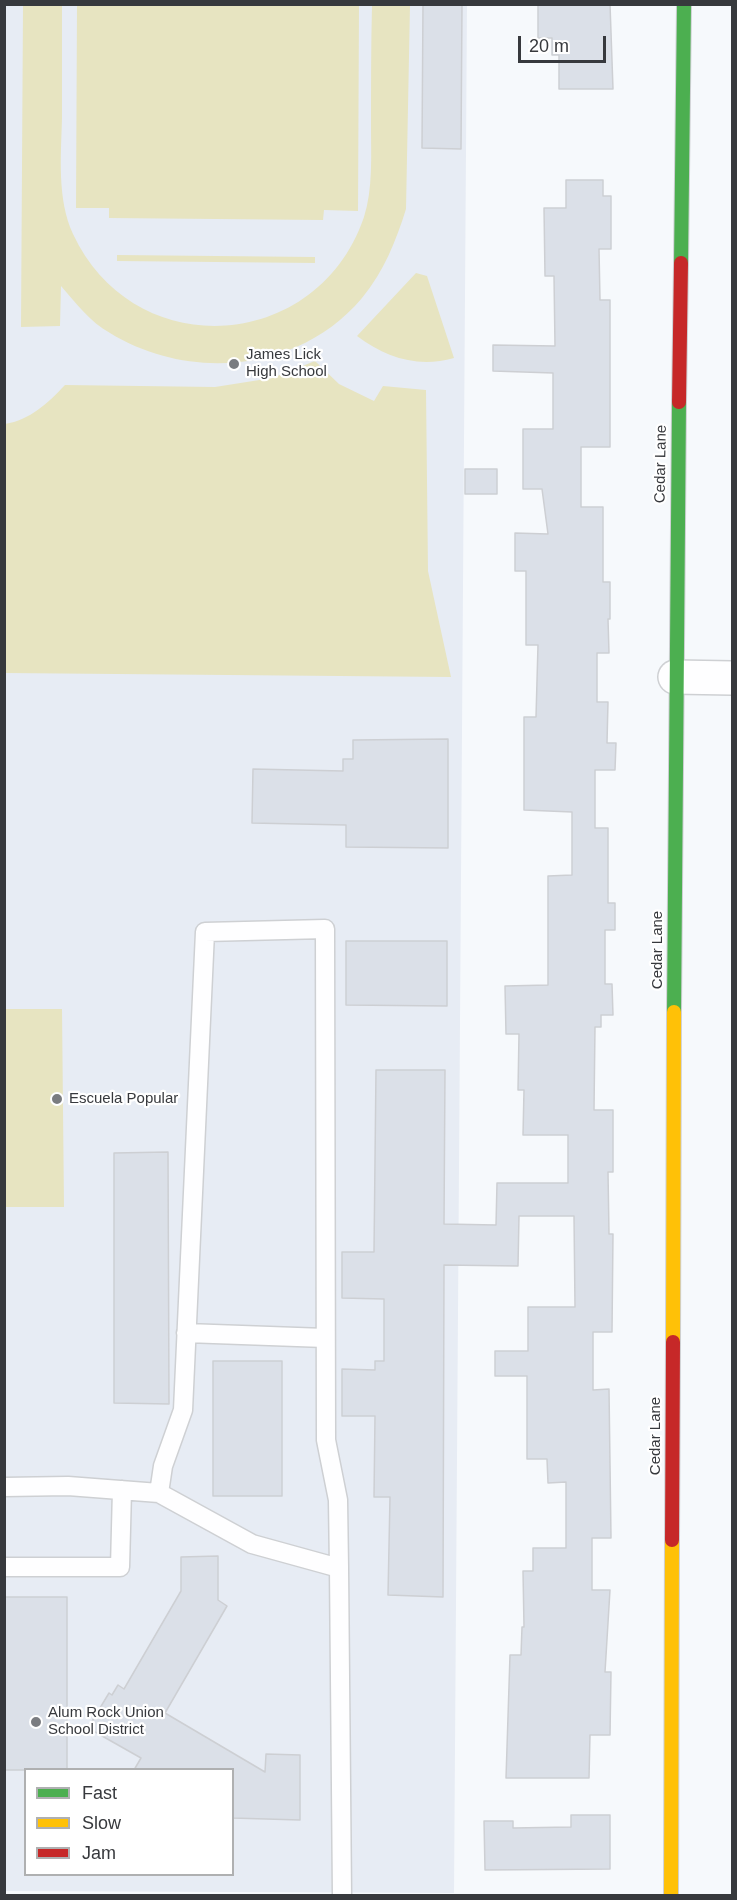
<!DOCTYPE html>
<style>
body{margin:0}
#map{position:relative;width:737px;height:1900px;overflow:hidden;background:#f6f9fc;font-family:Arial,sans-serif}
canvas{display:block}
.frame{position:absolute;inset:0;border:6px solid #37393d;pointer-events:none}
.legend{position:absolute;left:24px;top:1768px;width:210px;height:108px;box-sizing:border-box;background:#fff;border:2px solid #afb0b1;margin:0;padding:8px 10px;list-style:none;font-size:18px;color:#37393d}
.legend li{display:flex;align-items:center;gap:12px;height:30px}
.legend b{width:30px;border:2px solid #afb0b1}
.scale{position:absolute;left:518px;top:36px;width:88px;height:27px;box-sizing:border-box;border:3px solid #37393d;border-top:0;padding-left:8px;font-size:18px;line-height:21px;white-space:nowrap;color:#37393d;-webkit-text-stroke:4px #fff;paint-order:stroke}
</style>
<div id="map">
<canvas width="737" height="1900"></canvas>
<div class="frame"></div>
<ul class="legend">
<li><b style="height:8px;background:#4caf50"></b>Fast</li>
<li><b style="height:8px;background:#ffc107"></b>Slow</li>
<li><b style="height:8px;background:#c62828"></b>Jam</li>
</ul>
<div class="scale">20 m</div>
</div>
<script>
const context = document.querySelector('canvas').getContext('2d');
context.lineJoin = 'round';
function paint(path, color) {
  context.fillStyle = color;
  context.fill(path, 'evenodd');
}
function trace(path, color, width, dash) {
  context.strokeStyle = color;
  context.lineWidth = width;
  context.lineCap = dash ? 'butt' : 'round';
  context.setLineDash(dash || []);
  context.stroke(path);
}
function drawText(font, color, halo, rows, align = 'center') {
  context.font = font + ' Arial,sans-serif';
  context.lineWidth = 4.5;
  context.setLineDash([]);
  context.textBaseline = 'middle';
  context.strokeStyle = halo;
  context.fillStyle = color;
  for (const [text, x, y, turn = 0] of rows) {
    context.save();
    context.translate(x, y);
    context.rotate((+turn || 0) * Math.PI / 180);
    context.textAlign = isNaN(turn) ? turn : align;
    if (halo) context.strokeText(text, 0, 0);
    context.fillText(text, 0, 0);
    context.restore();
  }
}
paint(new Path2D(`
 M 5,5 L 467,5 L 454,1893 L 5,1891 ZM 26,1770 L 232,1770 L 232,1874 L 26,1874 Z`), '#e7ecf4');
paint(new Path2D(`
 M 23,5 L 62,5 C 62,42 62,80 62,118 C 61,156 57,199 73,234 C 134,365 318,353 364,217 C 373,189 371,156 371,127 C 371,86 371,45 372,5 L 410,5 L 406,209 C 396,241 384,271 362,298 C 300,372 190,382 110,333 C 90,322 76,303 61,286 L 60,326 L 21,327 Z
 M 77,5 L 359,5 L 358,211 L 324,210 L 323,220 L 109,218 L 109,208 L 76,208 Z
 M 117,255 L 315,257 L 315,263 L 117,261 Z
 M 416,273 L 427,276 L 454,358 C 418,368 386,358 357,336 Z
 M 315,361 L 339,384 L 374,401 L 383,386 L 426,390 L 428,571 L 451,677 L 5,673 L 5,424 C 30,420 48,403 65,385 L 215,387 L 272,378 Z
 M 5,1009 L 62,1009 L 64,1207 L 5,1207 Z`), '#e7e4c1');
const building = new Path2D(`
 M 423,4 L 462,4 L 461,149 L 422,148 Z
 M 538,4 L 610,4 L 613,89 L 559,89 L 559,55 L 552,55 L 552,38 L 538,38 Z
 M 566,180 L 603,180 L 603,196 L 611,196 L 611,249 L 599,249 L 600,300 L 610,300 L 610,447 L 581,447 L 581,507 L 603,507 L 603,582 L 610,582 L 610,619 L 608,619 L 609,653 L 597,653 L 597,702 L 608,702 L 607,743 L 616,743 L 615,770 L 595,770 L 595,828 L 608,828 L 608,903 L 615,903 L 615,930 L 605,930 L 605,984 L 612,984 L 613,1015 L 601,1015 L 601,1027 L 595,1027 L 594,1110 L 613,1110 L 613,1172 L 608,1172 L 609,1234 L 613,1234 L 612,1332 L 593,1332 L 593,1390 L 609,1389 L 611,1538 L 592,1538 L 592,1590 L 610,1590 L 605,1672 L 611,1672 L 610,1735 L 590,1735 L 589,1778 L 506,1778 L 510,1655 L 521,1655 L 522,1627 L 524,1627 L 523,1571 L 533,1571 L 533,1548 L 566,1548 L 566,1482 L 548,1483 L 547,1459 L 527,1459 L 527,1376 L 495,1376 L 495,1351 L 528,1351 L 528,1307 L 575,1307 L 574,1216 L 519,1216 L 518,1266 L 444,1265 L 443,1597 L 388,1595 L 390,1497 L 374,1497 L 375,1416 L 342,1416 L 342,1369 L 375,1370 L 375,1361 L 384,1361 L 384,1299 L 342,1298 L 342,1252 L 374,1252 L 376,1070 L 445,1070 L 444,1224 L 496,1225 L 497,1183 L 568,1183 L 568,1135 L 523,1135 L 524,1090 L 518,1090 L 519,1034 L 506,1034 L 505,986 L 548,985 L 548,876 L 572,875 L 572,812 L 524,810 L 524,717 L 536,717 L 538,645 L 526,645 L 526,571 L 515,571 L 515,533 L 548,534 L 542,489 L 523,489 L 523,429 L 553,429 L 553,373 L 493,371 L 493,345 L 555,346 L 554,276 L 545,276 L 544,208 L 566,208 Z
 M 465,469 L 497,469 L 497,494 L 465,494 Z
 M 448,739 L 448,848 L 346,847 L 346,825 L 252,823 L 253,769 L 343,771 L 343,759 L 353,759 L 353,740 Z
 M 346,941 L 447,941 L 447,1006 L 346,1005 Z
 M 168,1152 L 169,1404 L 114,1403 L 114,1153 Z
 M 213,1361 L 282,1361 L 282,1496 L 213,1496 Z
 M 218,1556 L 218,1600 L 227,1606 L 165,1713 L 265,1772 L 266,1754 L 300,1755 L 300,1820 L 232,1818 L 232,1770 L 134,1770 L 141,1758 L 88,1728 L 109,1693 L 112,1695 L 118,1685 L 124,1689 L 181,1591 L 181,1557 Z
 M 4,1597 L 67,1597 L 67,1770 L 5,1770 Z
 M 571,1815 L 610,1815 L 610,1869 L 485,1870 L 484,1821 L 513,1821 L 513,1828 L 571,1827 Z`);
paint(building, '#dbe0e8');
trace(building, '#cdcfd3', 1.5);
const lane = new Path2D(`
 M 186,1333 L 325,1338
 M 4,1487 L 68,1486 L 159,1493 L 252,1544 L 339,1568 L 342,1896
 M 159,1493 L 163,1466 L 183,1410 L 205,932 L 325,929 L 326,1440 L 338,1500 L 339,1568
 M 4,1567 L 120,1567 L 122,1490`);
const street = new Path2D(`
 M 675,677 L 732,678`);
const fast = new Path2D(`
 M 681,263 L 684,4
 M 674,1012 L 679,402`);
const slow = new Path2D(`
 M 673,1342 L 674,1012
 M 671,1896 L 672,1540`);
const jam = new Path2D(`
 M 679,402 L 681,263
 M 672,1540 L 673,1342`);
trace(lane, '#ced0d3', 21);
trace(street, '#ced0d3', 36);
trace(fast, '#ced0d3', 16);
trace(slow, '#ced0d3', 16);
trace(jam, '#ced0d3', 16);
trace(lane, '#fefeff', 18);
trace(street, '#fefeff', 33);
trace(fast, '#4caf50', 14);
trace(slow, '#ffc107', 14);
trace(jam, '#c62828', 14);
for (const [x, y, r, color] of [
 [234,364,6,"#7a7c80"],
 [57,1099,6,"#7a7c80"],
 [36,1722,6,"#7a7c80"]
]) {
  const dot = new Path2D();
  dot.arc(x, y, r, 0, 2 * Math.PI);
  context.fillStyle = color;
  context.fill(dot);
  trace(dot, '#fff', 2);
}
drawText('15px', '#37393d', '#fff', [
 ["James Lick",246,355],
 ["High School",246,372],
 ["Escuela Popular",69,1099],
 ["Alum Rock Union",48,1713],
 ["School District",48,1730]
], 'left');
drawText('15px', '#37393d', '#fff', [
 ["Cedar Lane",661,464,-89],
 ["Cedar Lane",658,950,-90],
 ["Cedar Lane",656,1436,-90]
]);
</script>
